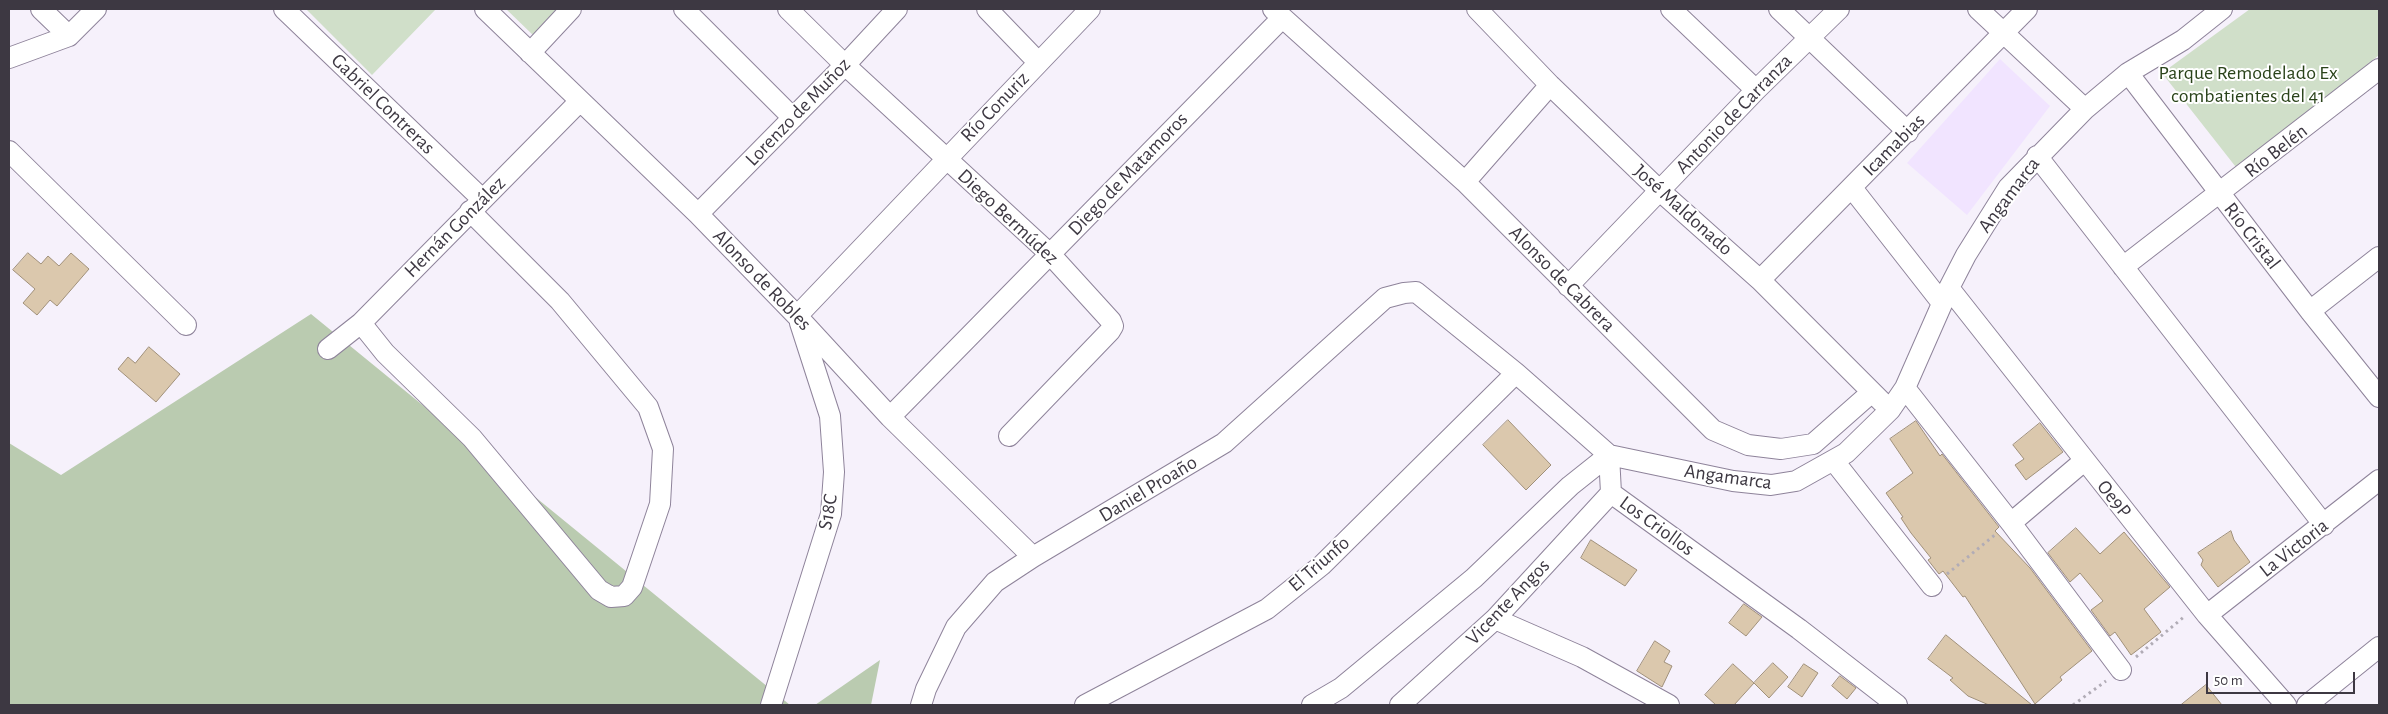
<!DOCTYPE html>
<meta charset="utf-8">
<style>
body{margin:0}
#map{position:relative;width:2388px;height:714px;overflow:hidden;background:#f6f1fb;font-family:"Alegreya Sans",sans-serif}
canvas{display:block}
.frame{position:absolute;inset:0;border:10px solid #3d3842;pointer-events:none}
.scale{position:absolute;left:2206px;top:672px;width:149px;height:22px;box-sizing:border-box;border:2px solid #3d3842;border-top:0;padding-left:6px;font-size:15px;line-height:18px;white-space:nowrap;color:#3d3842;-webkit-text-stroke:4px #fff;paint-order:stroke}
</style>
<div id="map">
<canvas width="2388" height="714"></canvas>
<div class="frame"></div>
<div class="scale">50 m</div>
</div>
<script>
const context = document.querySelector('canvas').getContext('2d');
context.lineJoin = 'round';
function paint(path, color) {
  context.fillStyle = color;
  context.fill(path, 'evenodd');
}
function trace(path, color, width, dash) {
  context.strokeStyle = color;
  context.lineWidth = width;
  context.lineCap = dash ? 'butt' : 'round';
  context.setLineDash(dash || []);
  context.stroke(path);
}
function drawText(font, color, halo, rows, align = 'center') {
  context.font = font + ' "Alegreya Sans",sans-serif';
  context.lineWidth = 4;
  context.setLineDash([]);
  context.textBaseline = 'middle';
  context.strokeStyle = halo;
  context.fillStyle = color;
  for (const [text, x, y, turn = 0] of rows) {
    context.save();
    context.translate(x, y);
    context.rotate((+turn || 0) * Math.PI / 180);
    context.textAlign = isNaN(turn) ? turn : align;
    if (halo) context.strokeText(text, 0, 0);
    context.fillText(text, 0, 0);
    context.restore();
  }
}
paint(new Path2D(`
 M 2000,59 L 2050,106 L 1967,215 L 1907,163 Z`), '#f1e4ff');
paint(new Path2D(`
 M 306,9 L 436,9 L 372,75 Z
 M 506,9 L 559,9 L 535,37 Z
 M 2250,9 L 2379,9 L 2379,55 L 2239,171 L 2162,73 Z`), '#d0dfc9');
paint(new Path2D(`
 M 311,314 L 790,705 L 9,705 L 9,443 L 61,475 Z
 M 880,660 L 871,705 L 815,705 Z`), '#bacbb0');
const building = new Path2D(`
 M 28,253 L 41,264 L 48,256 L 59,266 L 71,253 L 89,269 L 57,306 L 50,300 L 37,315 L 23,303 L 35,289 L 13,270 Z
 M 149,347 L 180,374 L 156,402 L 118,369 L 128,357 L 135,363 Z
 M 1508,420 L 1551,465 L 1526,490 L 1483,445 Z
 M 1916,421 L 1940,456 L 1942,454 L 1999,527 L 1995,531 L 2030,568 L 2092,651 L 2060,677 L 2062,680 L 2035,704 L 1965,596 L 1963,597 L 1943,571 L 1939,574 L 1928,560 L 1931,558 L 1911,533 L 1901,518 L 1903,517 L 1886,493 L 1913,473 L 1890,439 Z
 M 2040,423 L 2063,452 L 2026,480 L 2015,465 L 2024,459 L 2013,445 Z
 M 2076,528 L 2100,554 L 2124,532 L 2170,587 L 2144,609 L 2161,632 L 2131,655 L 2115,632 L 2110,636 L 2091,610 L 2103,601 L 2080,573 L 2070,582 L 2048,553 Z
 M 2231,531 L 2234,540 L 2250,562 L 2218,587 L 2201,565 L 2203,560 L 2198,553 Z
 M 1591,540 L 1637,570 L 1625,586 L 1581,558 Z
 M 1744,604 L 1762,617 L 1746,636 L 1729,623 Z
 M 1946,635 L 2032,705 L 1989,705 L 1968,696 L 1950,680 L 1953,678 L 1928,659 Z
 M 1655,641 L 1670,651 L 1664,662 L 1672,666 L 1662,687 L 1637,671 Z
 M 1773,663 L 1788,677 L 1769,698 L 1754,683 Z
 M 1733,664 L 1754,683 L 1734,705 L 1716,705 L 1705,695 Z
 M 1804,664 L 1818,673 L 1802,697 L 1788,687 Z
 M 1840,676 L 1856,688 L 1847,699 L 1832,686 Z
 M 2206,685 L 2222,705 L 2181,705 Z`);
paint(building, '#dbc8ad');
trace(building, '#a0907a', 1);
const minor = new Path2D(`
 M 41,9 L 69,36
 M 284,9 L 482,199
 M 485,9 L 698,214 L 797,316 L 890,417 L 1033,557
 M 684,9 L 793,118
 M 788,9 L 845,65 L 1050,254 L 1111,321 L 1113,326 L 1110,331 L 1009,436
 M 987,9 L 1038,62
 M 1273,9 L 1465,182 L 1713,430 L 1748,445 L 1781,449 L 1813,444 L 1872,392
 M 1477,9 L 1550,85 L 1659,190 L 1760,280 L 1882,402
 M 1671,9 L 1756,90
 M 1779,9 L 1908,132
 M 1978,9 L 2085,109
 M 530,53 L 571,9
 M 9,58 L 69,36 L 96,9
 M 2128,73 L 2310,311 L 2379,397
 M 9,151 L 186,325
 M 2037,156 L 2324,525
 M 1465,182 L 1550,85
 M 1852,188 L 1942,303
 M 698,214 L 845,65 L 897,9
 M 2123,267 L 2379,69
 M 1760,280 L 2027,9
 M 1568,286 L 1756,90 L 1839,9
 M 1949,288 L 2207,615 L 2286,705
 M 2310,311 L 2379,257
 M 797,316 L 1090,9
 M 361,323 L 385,353 L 472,438 L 599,590 L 611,597 L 624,596 L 632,587 L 660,504 L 663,449 L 648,407 L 560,301 L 470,211
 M 328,349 L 361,323 L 580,101
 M 1905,388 L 2011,523 L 2121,670
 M 890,417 L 1282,18
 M 1609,455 L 1733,481 L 1771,485 L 1796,481 L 1846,453 L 1890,410 L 1905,388 L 1949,288 L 1966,255 L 2008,188 L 2085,109 L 2128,73 L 2183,40 L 2222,9
 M 1834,461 L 1932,586
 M 2011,523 L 2084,461
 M 2207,615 L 2379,480
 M 1495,619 L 1582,657 L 1669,705
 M 771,705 L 831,514 L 834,472 L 830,416 L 800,323
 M 921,705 L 926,689 L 956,627 L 995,582 L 1033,557 L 1224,443 L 1385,298 L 1404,293 L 1416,292 L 1516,373 L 1609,455 L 1611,493 L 1799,629 L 1897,705
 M 1085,705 L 1267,609 L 1322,565 L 1516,373
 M 1312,705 L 1341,688 L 1474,578 L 1570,486 L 1609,455
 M 1400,705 L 1495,619 L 1611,493
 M 2307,705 L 2379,647`);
trace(minor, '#8e839a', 22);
trace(new Path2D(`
 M 1947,574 L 1996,534
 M 2136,657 L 2185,616
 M 2073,705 L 2106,681`), '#b1acb6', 3, [2.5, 4]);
trace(minor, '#fff', 20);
drawText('20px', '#2a431a', '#fff', [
 ["Parque Remodelado Ex",2248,73],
 ["combatientes del 41",2248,96]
]);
drawText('20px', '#3d3842', '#fff', [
 ["Gabriel Contreras",383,104,44],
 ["Río Conuriz",995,107,-46],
 ["Lorenzo de Muñoz",798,112,-46],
 ["Antonio de Carranza",1734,114,-46],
 ["Icamabias",1894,145,-45],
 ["Río Belén",2276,151,-38],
 ["Diego de Matamoros",1128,174,-46],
 ["Angamarca",2009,195,-53],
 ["José Maldonado",1683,210,42],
 ["Diego Bermúdez",1008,217,43],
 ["Hernán González",455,227,-45],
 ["Río Cristal",2252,236,52],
 ["Alonso de Cabrera",1562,279,45],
 ["Alonso de Robles",762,280,46],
 ["Angamarca",1728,477,8],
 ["Daniel Proaño",1148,489,-31],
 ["Oe9P",2114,499,51],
 ["S18C",828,512,-80],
 ["Los Criollos",1657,526,36],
 ["La Victoria",2294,548,-38],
 ["El Triunfo",1319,564,-41],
 ["Vicente Angos",1508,602,-46]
]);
</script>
